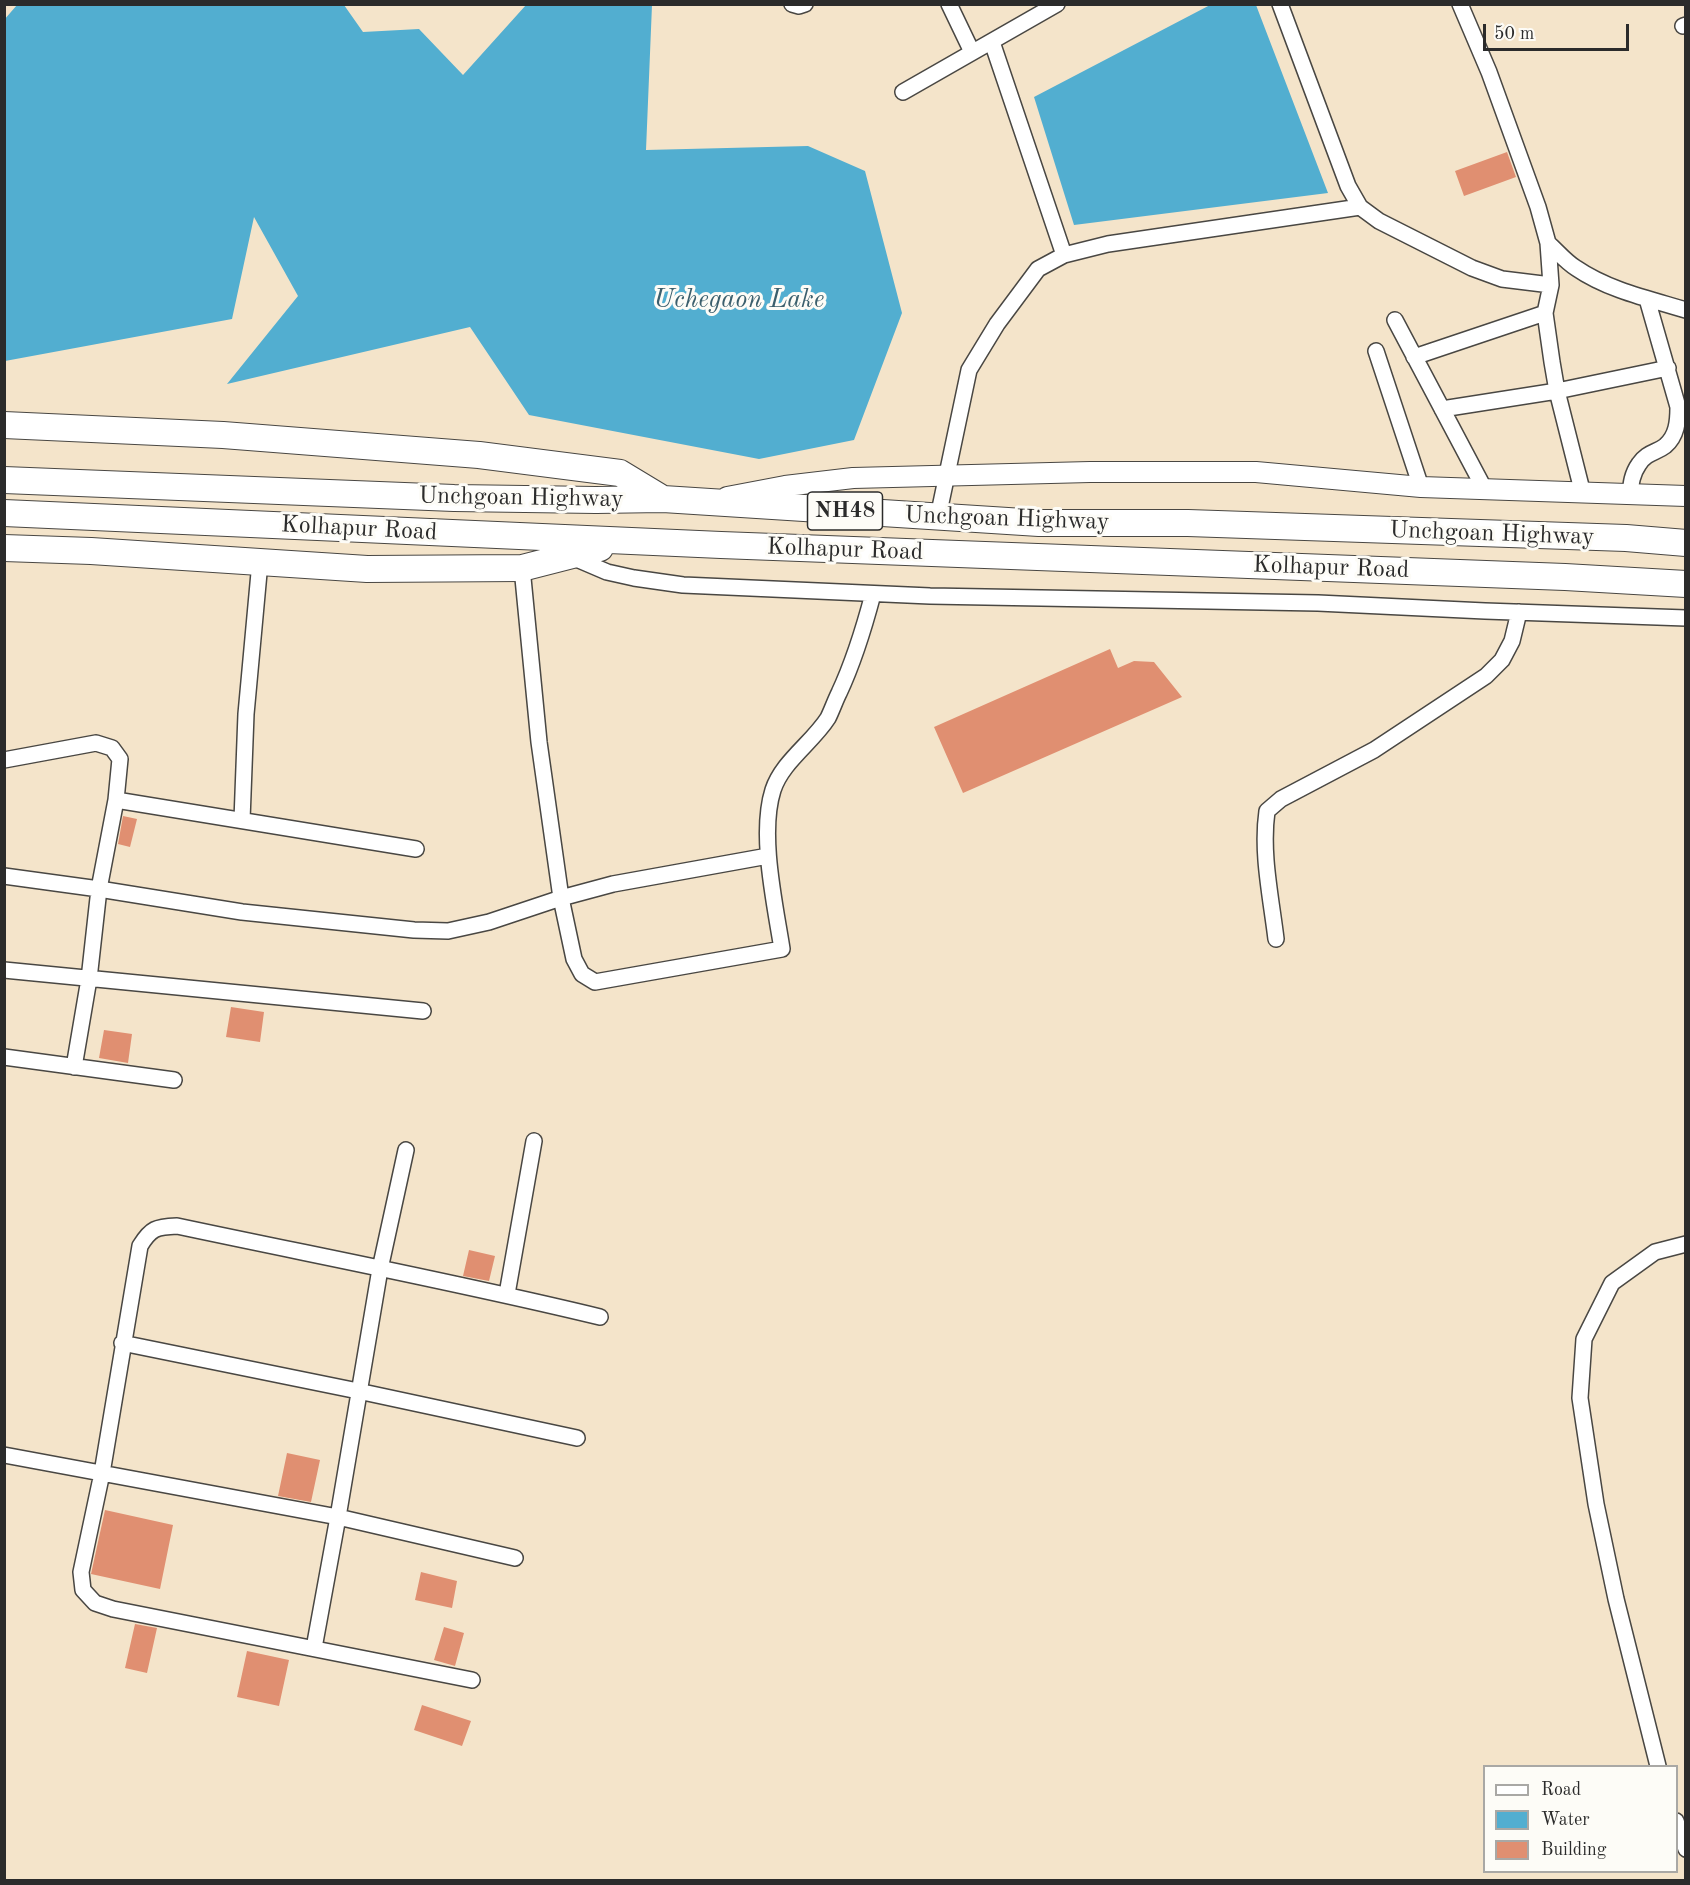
<!DOCTYPE html>
<style>
body{margin:0}
#map{position:relative;width:1690px;height:1885px;overflow:hidden;background:#f4e4ca;font-family:"Old Standard TT",serif}
canvas{display:block}
.frame{position:absolute;inset:0;border:6px solid #2b2b2b;pointer-events:none}
.legend{position:absolute;left:1483px;top:1765px;width:195px;height:108px;box-sizing:border-box;background:#fdfcf7;border:2px solid #a9a8a5;margin:0;padding:8px 10px;list-style:none;font-size:18px;color:#2b2b2b}
.legend li{display:flex;align-items:center;gap:12px;height:30px}
.legend b{width:30px;border:2px solid #a9a8a5}
.scale{position:absolute;left:1483px;top:24px;width:146px;height:27px;box-sizing:border-box;border:3px solid #2b2b2b;border-top:0;padding-left:8px;font-size:18px;line-height:21px;white-space:nowrap;color:#2b2b2b;-webkit-text-stroke:4px #fdfcf7;paint-order:stroke}
</style>
<div id="map">
<canvas width="1690" height="1885"></canvas>
<div class="frame"></div>
<ul class="legend">
<li><b style="height:8px;background:#fff"></b>Road</li>
<li><b style="height:16px;background:#52aed0"></b>Water</li>
<li><b style="height:16px;background:#e08f71"></b>Building</li>
</ul>
<div class="scale">50 m</div>
</div>
<script>
const context = document.querySelector('canvas').getContext('2d');
context.lineJoin = 'round';
function paint(path, color) {
  context.fillStyle = color;
  context.fill(path, 'evenodd');
}
function trace(path, color, width, dash) {
  context.strokeStyle = color;
  context.lineWidth = width;
  context.lineCap = dash ? 'butt' : 'round';
  context.setLineDash(dash || []);
  context.stroke(path);
}
function drawText(font, color, halo, rows, align = 'center') {
  context.font = font + ' "Old Standard TT",serif';
  context.lineWidth = 6;
  context.setLineDash([]);
  context.textBaseline = 'middle';
  context.strokeStyle = halo;
  context.fillStyle = color;
  for (const [text, x, y, turn = 0] of rows) {
    context.save();
    context.translate(x, y);
    context.rotate((+turn || 0) * Math.PI / 180);
    context.textAlign = isNaN(turn) ? turn : align;
    if (halo) context.strokeText(text, 0, 0);
    context.fillText(text, 0, 0);
    context.restore();
  }
}
paint(new Path2D(`
 M 1212,4 L 1256,5 L 1328,193 L 1074,225 L 1034,97 Z
 M 17,5 L 344,5 L 363,32 L 419,29 L 463,75 L 526,5 L 652,5 L 646,150 L 808,146 L 865,171 L 902,313 L 854,440 L 759,459 L 529,415 L 470,327 L 227,384 L 298,296 L 254,217 L 232,319 L 5,361 L 4,20 Z`), '#52aed0');
paint(new Path2D(`
 M 1507,152 L 1516,177 L 1464,196 L 1455,171 Z
 M 1110,649 L 1118,668 L 1134,661 L 1154,662 L 1182,697 L 963,793 L 934,727 Z
 M 123,816 L 137,819 L 130,847 L 118,844 Z
 M 231,1007 L 264,1012 L 260,1042 L 226,1037 Z
 M 104,1030 L 132,1034 L 128,1063 L 99,1058 Z
 M 469,1250 L 495,1256 L 489,1281 L 463,1276 Z
 M 287,1453 L 320,1460 L 311,1502 L 278,1496 Z
 M 105,1510 L 173,1525 L 160,1589 L 91,1574 Z
 M 421,1572 L 457,1581 L 452,1608 L 415,1600 Z
 M 135,1624 L 157,1628 L 147,1673 L 125,1668 Z
 M 444,1627 L 464,1633 L 455,1666 L 434,1660 Z
 M 247,1651 L 289,1660 L 279,1706 L 237,1697 Z
 M 422,1705 L 471,1721 L 462,1746 L 414,1730 Z`), '#e08f71');
const minor = new Path2D(`
 M 792,4 L 799,6 L 805,4
 M 949,4 L 972,52
 M 1280,4 L 1348,186 L 1360,207 L 1379,221 L 1472,268 L 1502,279 L 1551,285
 M 1460,4 L 1489,72 L 1538,207 L 1548,243 L 1551,285 L 1545,313 L 1552,362 L 1557,391 L 1583,494
 M 1683,26 L 1686,25
 M 992,42 L 1064,255
 M 903,92 L 1057,4
 M 1548,243 C 1557,251 1566,262 1576,268 C 1608,290 1649,299 1686,310
 M 1395,320 L 1485,490
 M 1376,351 L 1421,487
 M 1414,357 L 1545,313
 M 1442,409 L 1557,391 L 1668,368
 M 1630,495 C 1631,483 1632,474 1639,464 C 1647,452 1656,453 1665,446 C 1677,436 1678,421 1678,407 L 1647,299
 M 938,517 L 969,370 L 997,324 L 1038,269 L 1064,255 L 1108,244 L 1360,207
 M 572,557 L 607,572 L 634,578 L 683,585 L 930,596 L 1318,603 L 1485,611 L 1686,618
 M 522,568 L 539,742 L 561,898 L 574,959 L 582,974 L 595,982 L 782,949 C 775,904 759,834 773,790 C 782,762 812,743 828,718 C 832,710 835,701 839,693 C 854,661 864,628 873,594
 M 4,760 L 96,743 L 112,748 L 120,759 L 116,800 L 99,889 L 89,979 L 74,1067
 M 116,800 L 416,849
 M 242,820 L 246,714 L 260,562
 M 4,876 L 99,889 L 242,912 L 414,930 L 448,931 L 489,922 L 561,898 L 613,884 L 768,856
 M 1276,939 C 1271,897 1261,853 1267,811 L 1281,799 L 1374,750 L 1486,676 L 1502,660 L 1512,641 L 1519,612
 M 4,970 L 423,1011
 M 4,1057 L 174,1080
 M 507,1294 L 534,1141
 M 122,1343 L 358,1391 L 577,1438
 M 4,1455 L 338,1517 L 515,1558
 M 314,1648 L 338,1517 L 380,1269 L 406,1150
 M 472,1680 L 113,1609 L 95,1603 L 83,1590 L 81,1572 L 102,1473 L 140,1246 C 151,1228 156,1227 177,1226 C 318,1256 460,1283 600,1317
 M 1658,1766 L 1616,1599 L 1596,1504 L 1580,1398 L 1584,1339 L 1612,1283 L 1655,1252 L 1686,1244
 M 1676,1821 L 1686,1849`);
const tertiary = new Path2D(`
 M 727,497 L 785,486 L 853,478 L 1090,472 L 1256,472 L 1421,487 L 1686,496`);
const trunk = new Path2D(`
 M 4,425 L 223,435 L 479,455 L 620,473 L 663,499
 M 4,480 L 454,498 L 596,500 L 663,499 L 1039,523 L 1188,523 L 1626,538 L 1686,543
 M 4,513 L 721,545 L 1565,577 L 1686,584
 M 4,548 L 91,551 L 367,569 L 522,568 L 600,548`);
trace(minor, '#494743', 18);
trace(tertiary, '#494743', 22);
trace(trunk, '#494743', 28);
trace(minor, '#fff', 15);
trace(tertiary, '#fff', 20);
trace(trunk, '#fff', 26);
for (const [x, y, w] of [
 [845,511,75]
]) {
  const box = new Path2D();
  box.roundRect(x - w / 2, y - 19, w, 38, 4.5);
  context.fillStyle = '#fdfcf7';
  context.fill(box);
  trace(box, '#2b2b2b', 1.5);
}
drawText('bold 22px', '#2b2b2b', null, [
 ["NH48",845,511]
]);
drawText('24px', '#2b2b2b', '#fdfcf7', [
 ["Unchgoan Highway",521,498,1],
 ["Unchgoan Highway",1007,519,2],
 ["Kolhapur Road",359,529,3],
 ["Unchgoan Highway",1492,534,2],
 ["Kolhapur Road",845,550,2],
 ["Kolhapur Road",1331,568,2]
]);
drawText('italic 26px', '#3b5f6d', '#fdfcf7', [
 ["Uchegaon Lake",739,300]
]);
</script>
